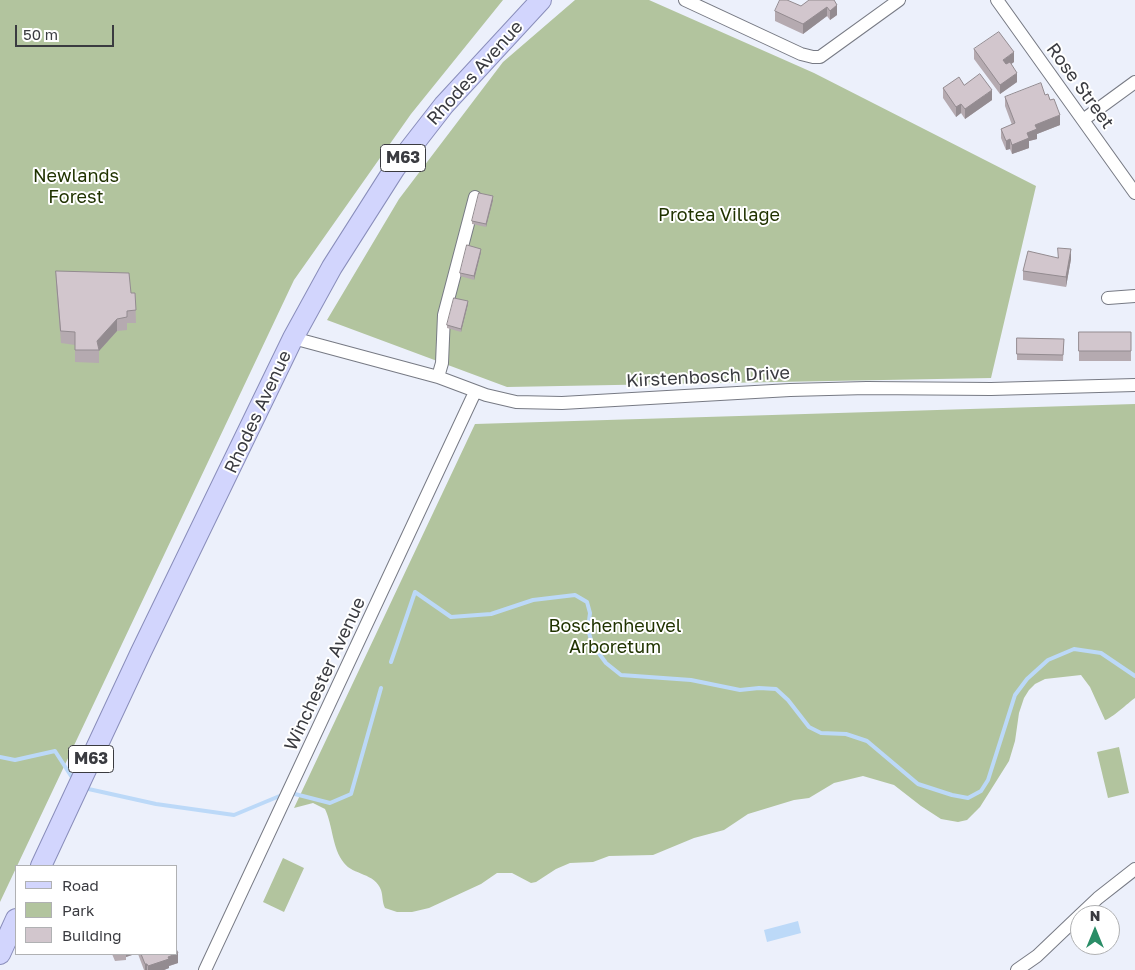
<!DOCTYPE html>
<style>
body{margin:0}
#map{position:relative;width:1135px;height:970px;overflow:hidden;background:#ecf0fb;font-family:"Golos Text",sans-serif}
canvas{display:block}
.legend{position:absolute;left:15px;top:865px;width:162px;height:90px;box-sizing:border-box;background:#fff;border:1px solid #b0b1b3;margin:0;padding:6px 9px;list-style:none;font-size:15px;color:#3a3b40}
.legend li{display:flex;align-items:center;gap:10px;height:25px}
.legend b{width:25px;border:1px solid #b0b1b3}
.north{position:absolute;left:1070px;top:905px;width:50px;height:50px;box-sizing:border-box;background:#fff;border:1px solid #b0b1b3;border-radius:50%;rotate:0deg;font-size:14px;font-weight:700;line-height:20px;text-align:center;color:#3a3b40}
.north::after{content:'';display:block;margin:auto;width:18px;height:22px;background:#2a8d67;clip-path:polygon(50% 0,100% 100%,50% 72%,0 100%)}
.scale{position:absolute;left:15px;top:25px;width:99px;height:22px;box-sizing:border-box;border:2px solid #3a3b40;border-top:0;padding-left:6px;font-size:15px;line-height:18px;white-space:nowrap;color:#3a3b40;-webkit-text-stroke:4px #fff;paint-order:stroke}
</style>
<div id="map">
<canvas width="1135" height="970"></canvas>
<ul class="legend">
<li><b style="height:6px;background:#d2d5fd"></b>Road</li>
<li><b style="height:14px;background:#b2c49e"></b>Park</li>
<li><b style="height:14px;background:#d2c6cd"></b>Building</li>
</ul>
<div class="north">N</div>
<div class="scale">50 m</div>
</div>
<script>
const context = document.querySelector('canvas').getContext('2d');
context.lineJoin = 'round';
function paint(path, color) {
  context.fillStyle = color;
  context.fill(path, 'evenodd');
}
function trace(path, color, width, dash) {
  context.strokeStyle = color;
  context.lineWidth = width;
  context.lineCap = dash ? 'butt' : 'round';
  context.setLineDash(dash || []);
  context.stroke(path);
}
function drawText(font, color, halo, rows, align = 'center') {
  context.font = font + ' "Golos Text",sans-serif';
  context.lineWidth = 4;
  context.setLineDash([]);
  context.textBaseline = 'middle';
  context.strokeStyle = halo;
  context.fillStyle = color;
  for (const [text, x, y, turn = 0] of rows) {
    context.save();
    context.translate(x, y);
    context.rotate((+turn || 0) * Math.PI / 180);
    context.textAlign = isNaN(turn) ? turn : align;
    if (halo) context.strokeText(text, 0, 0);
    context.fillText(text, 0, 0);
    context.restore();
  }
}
paint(new Path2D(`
 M 0,0 L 503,0 L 411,114 L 294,280 L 0,902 Z
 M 575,0 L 649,0 L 814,73 L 1036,186 L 991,378 L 507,387 L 327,320 L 399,199 L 503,62 Z
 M 1135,404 L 1135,698 C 1128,703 1111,719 1105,720 L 1090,687 L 1081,675 L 1045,679 L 1035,684 L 1029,690 L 1024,698 L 1019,713 L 1015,741 L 1009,761 L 980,807 L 967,820 L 958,822 L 941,819 L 921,806 L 894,785 L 863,776 L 834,783 L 809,798 L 794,800 L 748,814 L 724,830 L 694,838 L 653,855 L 609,856 L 593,862 L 570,863 L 556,869 L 536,882 L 531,883 L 512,873 L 497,873 L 481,884 L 429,908 L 412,912 L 397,912 L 385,908 C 382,902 383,896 381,890 C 375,873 353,875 344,863 C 332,848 333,826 325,809 L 313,803 L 294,808 L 475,424 Z
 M 1119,747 L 1129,793 L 1108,798 L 1097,752 Z
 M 283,858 L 304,868 L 284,912 L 263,902 Z`), '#b2c49e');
paint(new Path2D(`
 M 798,921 L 801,933 L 767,942 L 764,930 Z`), '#bcd9f8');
trace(new Path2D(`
 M 391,662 L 415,592 L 451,617 L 491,614 L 533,600 L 575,595 L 587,602 L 590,613 L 588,629 L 592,644 L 606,663 L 621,675 L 691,680 L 740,690 L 759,688 L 776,689 L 788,700 L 809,727 L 821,733 L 846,734 L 867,741 L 918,784 L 952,795 L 968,798 L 981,791 L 988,780 L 1015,695 L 1027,679 L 1048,660 L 1074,649 L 1101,653 L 1135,676
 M 0,757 L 15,760 L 55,751 L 73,779
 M 84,788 L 156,804 L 234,815 L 282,795
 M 291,793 L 330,803 L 351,794 L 381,688`), '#bcd9f8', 4);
const minor = new Path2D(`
 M 685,0 L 801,54 L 813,57 L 820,57 L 899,0
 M 997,0 L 1135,193
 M 1083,120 L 1135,82
 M 1108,298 L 1135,296
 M 293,338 L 438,377 L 486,395 L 516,402 L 562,403 L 790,390 L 867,388 L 991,389 L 1135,385
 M 438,377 L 442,363 L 444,315 L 475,197
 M 1080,915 L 1098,898 L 1135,869
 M 205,970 L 475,392
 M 1017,970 L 1037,956 L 1080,915`);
const primary = new Path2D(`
 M 41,866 L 141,652 L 293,338 L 332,267 L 395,168 L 444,105 L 541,0
 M 0,954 L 16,919`);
trace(minor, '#777a84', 14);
trace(primary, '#898dba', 22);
trace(minor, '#fff', 12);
trace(primary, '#d2d5fd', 20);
paint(new Path2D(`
 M 834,0 L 837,15 L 830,20 L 827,16 L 803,34 L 775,21 L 775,11 Z
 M 974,49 L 1014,62 L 1011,64 L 1017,82 L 1000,94 L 974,59 Z
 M 964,85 L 992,100 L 965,119 L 961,113 L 956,117 L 943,98 L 943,88 Z
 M 1045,95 L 1060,125 L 1037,134 L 1037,139 L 1029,141 L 1029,148 L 1012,154 L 1010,149 L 1006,150 L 1001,138 L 1001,129 L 1012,125 L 1005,106 L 1005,97 Z
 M 493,200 L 486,227 L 472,224 L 472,221 Z
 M 481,252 L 474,280 L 460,276 L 460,273 Z
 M 1058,258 L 1071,259 L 1066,287 L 1023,280 L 1023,271 Z
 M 56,271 L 131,293 L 135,293 L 136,323 L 127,323 L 127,330 L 117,331 L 99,351 L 99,363 L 75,362 L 75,345 L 61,343 L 56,284 Z
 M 468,304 L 461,332 L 447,328 L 447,325 Z
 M 1079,332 L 1131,332 L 1131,361 L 1079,361 Z
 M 1017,338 L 1064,339 L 1063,361 L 1017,360 Z
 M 112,954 L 135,954 L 126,957 L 126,960 L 115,961 Z
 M 138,954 L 176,954 L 178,963 L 169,966 L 169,968 L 164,970 L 144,970 Z`), '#b5aab0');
paint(new Path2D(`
 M 837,5 L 837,15 L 830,20 L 830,11 Z
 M 827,7 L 827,16 L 803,34 L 803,24 Z
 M 1014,52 L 1014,62 L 1003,70 L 1003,60 Z
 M 1017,73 L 1017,82 L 1000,94 L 1000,85 Z
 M 992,90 L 992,100 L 965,119 L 965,109 Z
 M 961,104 L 961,113 L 956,117 L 956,107 Z
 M 1060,115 L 1060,125 L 1037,134 L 1037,139 L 1029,141 L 1029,148 L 1012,154 L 1012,145 L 1027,133 L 1035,125 Z
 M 1010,139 L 1010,149 L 1006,150 L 1006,141 Z
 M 493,196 L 493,200 L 486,227 L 486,224 Z
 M 481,249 L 481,252 L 474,280 L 474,276 Z
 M 1071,249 L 1071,259 L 1066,287 L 1066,277 Z
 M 468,301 L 468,304 L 461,332 L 461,329 Z
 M 117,319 L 117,331 L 99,351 L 97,341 Z
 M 178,953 L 178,963 L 169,966 L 169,968 L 164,970 L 148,970 L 148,966 L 168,957 Z
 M 126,954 L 135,954 L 126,957 Z
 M 145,964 L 147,964 L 147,970 L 145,970 Z`), '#938b90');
const building = new Path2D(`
 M 780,0 L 787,0 L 801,6 L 809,0 L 834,0 L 837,5 L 830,11 L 827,7 L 803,24 L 775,11 Z
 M 999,32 L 1014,52 L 1003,60 L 1006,64 L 1010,62 L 1017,73 L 1000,85 L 974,49 Z
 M 980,74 L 992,90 L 965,109 L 961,104 L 956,107 L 943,88 L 959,77 L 964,85 Z
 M 1041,83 L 1045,95 L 1048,94 L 1050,100 L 1054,99 L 1060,115 L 1035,125 L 1037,129 L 1027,133 L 1029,138 L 1012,145 L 1010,139 L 1006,141 L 1001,129 L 1015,123 L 1005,97 Z
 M 479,193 L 493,196 L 486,224 L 472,221 Z
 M 467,245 L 481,249 L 474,276 L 460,273 Z
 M 1058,248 L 1071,249 L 1066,277 L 1023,271 L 1028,251 L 1058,258 Z
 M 56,271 L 129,273 L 131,293 L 135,293 L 136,310 L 127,311 L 127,317 L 117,319 L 97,341 L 99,350 L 75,350 L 75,332 L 61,331 Z
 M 454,298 L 468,301 L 461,329 L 447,325 Z
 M 1079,332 L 1131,332 L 1131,351 L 1079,351 Z
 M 1017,338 L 1064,339 L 1063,355 L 1017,354 Z
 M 176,949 L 178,953 L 168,957 L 169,959 L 148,966 L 147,964 L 145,964 L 141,954 L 176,954 Z`);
paint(building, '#d2c6cd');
trace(building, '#938b90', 1);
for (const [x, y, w] of [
 [403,158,45],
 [91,759,45]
]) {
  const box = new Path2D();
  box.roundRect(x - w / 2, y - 13.5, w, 27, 4);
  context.fillStyle = '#fff';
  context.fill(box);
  trace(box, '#3a3b40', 1);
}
drawText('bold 16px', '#3a3b40', null, [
 ["M63",403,158],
 ["M63",91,759]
]);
drawText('18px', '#3a3b40', '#fff', [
 ["Rhodes Avenue",475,73,-48],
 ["Rose Street",1080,86,54],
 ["Kirstenbosch Drive",708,377,-3],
 ["Rhodes Avenue",258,412,-65],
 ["Winchester Avenue",325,674,-65]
]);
drawText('18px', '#203300', '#fff', [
 ["Newlands",76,176],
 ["Forest",76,197],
 ["Protea Village",719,215],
 ["Boschenheuvel",615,626],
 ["Arboretum",615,647]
]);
</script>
